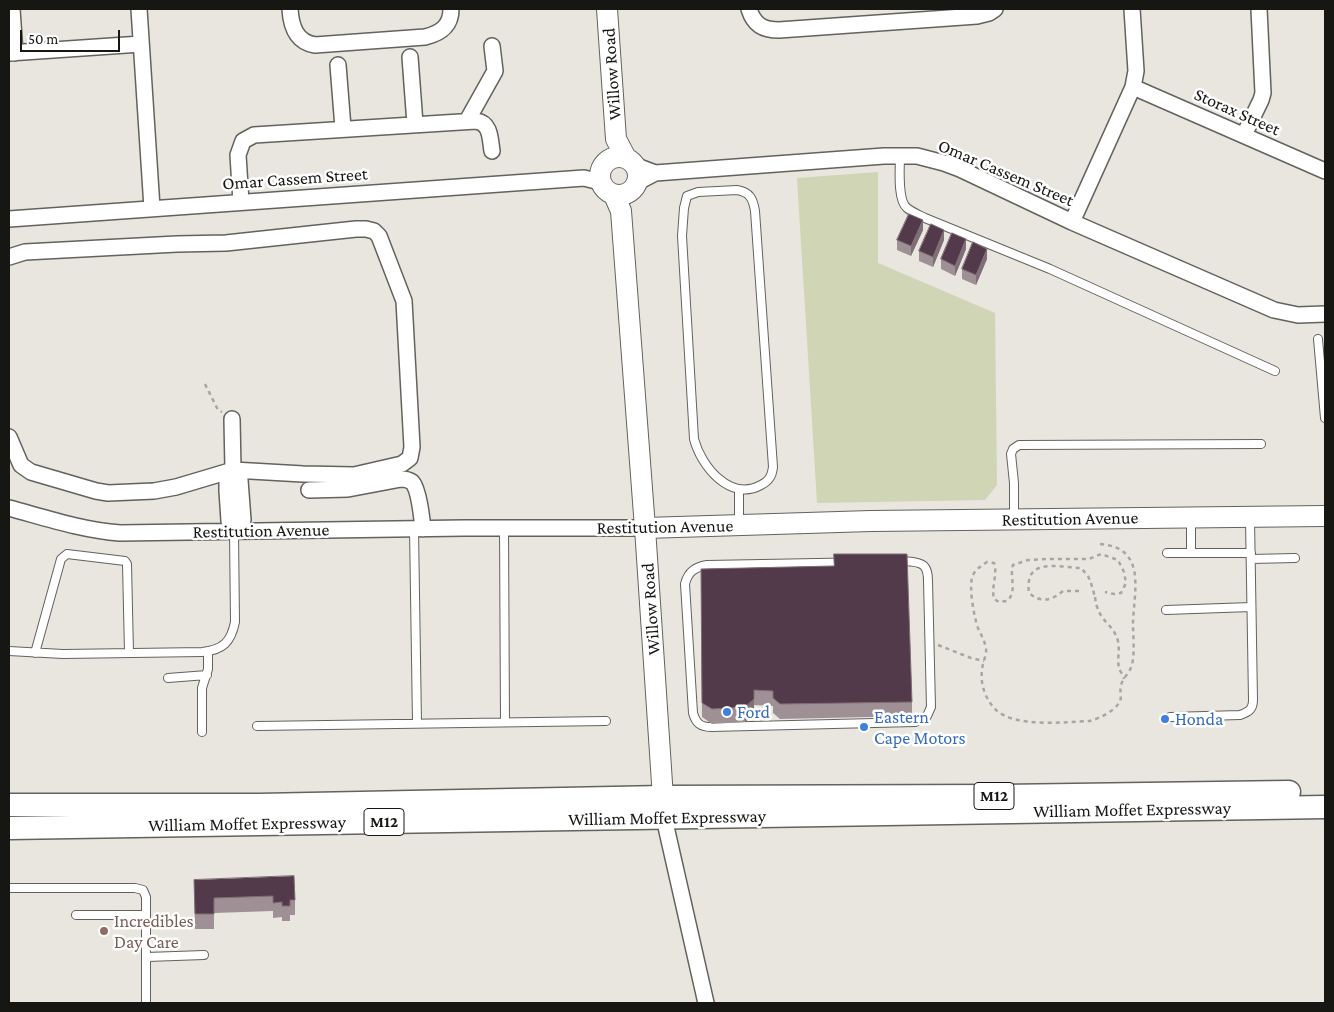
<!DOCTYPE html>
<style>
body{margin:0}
#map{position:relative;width:1334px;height:1012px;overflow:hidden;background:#e8e6df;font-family:"Crimson Pro",serif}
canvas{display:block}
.frame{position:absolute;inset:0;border:10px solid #161613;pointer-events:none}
.scale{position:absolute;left:20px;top:30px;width:100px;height:22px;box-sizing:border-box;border:2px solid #161613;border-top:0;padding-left:6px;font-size:15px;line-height:18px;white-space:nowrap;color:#161613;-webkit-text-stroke:4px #fff;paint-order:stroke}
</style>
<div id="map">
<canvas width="1334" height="1012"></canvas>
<div class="frame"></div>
<div class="scale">50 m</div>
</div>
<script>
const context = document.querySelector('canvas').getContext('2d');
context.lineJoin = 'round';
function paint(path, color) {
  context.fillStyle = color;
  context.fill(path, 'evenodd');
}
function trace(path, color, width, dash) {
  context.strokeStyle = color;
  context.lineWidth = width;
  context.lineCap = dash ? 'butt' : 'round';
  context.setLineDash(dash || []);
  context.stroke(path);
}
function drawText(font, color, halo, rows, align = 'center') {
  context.font = font + ' "Crimson Pro",serif';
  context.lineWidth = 5;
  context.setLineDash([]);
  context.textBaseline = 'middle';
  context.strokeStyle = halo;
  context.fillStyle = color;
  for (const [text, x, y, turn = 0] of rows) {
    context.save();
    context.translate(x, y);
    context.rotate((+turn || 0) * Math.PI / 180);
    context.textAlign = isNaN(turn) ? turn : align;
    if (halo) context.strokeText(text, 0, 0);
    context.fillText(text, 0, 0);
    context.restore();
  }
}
paint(new Path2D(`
 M 878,172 L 878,263 L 995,313 L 997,485 L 985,500 L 817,503 L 797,178 Z`), '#d0d5b6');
const lane = new Path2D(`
 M 900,155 C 900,168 897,200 907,208 C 912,212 919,215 925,218 L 1050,269 L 1275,371
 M 737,190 C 750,192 753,199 755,211 L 773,467 C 772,476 769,481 761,485 C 730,502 701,466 694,439 L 682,236 L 684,208 L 687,196 L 698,192 Z
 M 1318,339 L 1325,418
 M 739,490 L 739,523
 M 1014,518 L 1014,483 L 1011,454 L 1013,449 L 1019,445 L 1261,444
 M 504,528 L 505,722
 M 414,529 L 417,723
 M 1167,553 L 1251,553
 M 1191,553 L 1191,519
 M 1251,559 L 1295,558
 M 872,562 C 883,562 916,558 924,566 C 927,569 928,576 928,581 L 931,707 L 927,716 L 915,722 L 711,727 C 700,727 696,723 693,713 L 685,584 C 688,571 696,567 707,565 Z
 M 1166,610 L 1251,607
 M 9,651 L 63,654 L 202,652 C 223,650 231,642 235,622 L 234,532
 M 35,653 L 61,559 L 67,554 L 125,561 L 127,564 L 129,653
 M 168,678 L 207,675
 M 1170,717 L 1240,715 C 1248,712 1253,710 1253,700 L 1250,519
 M 257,726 L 606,721
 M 202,732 L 202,688 L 208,669 L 208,651
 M 9,888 L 135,888 L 143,890 L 146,897 L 146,1003
 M 76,915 L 146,915
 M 147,957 L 204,955`);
const street = new Path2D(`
 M 12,9 L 15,53
 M 139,9 L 152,208
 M 290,9 C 291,26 296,42 315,45 L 425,37 C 441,33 451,26 451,9
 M 749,9 C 754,25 763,30 779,30 L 977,16 L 989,13 L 995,9
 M 9,53 L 141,44
 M 410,57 L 415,124
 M 338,65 L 343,128
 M 1133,87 L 1325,171
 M 467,121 L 495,71 L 492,46
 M 1244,135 L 1261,100 L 1263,93 L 1259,9
 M 634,165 L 655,173 L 884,156 L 917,156 L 944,163 L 960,169 L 1072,222 L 1274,310 L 1298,315 L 1325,314
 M 636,183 L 655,173
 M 241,202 L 238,155 L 243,141 L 254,135 L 476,121 C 491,123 490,139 492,151
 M 9,219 L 584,178 L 600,182
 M 1072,222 L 1133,87 L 1136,71 L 1132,9
 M 9,257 L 25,252 L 177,244 L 226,243 L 356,229 L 366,229 L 374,231 L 379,236 L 404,301 L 412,447 L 410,458 L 402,464 L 354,475 L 303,474 L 233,470 L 176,487 L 154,491 L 108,493 L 96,491 L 31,472 L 21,465 L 9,437
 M 232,419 L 233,470 L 240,480 L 243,520 L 234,532 L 229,521 L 227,491 L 227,479 L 233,470
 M 309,490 L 348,489 L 401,479 C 405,479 409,480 412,482 C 419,489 422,519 423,529
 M 9,508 C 46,518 82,530 120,533 L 464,528 L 645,528
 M 664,818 L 706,1003`);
const secondary = new Path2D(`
 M 607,9 L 616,139 L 626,158
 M600 176a19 19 0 1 1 38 0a19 19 0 1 1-38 0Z
 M 614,195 L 621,211 L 645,528 L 664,813
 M 645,528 L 871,521 L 1325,516`);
const primary = new Path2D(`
 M 9,805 L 259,805 L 663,797 L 1002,796 L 1289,792
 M 9,828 L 1325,807`);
trace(lane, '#63625c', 10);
trace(street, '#63625c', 18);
trace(secondary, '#63625c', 22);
trace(primary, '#63625c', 25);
trace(new Path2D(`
 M 205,384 L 218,410 L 222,412
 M 1100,544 C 1147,548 1134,590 1133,623 C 1133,636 1135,651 1132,665 C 1130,672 1123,678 1121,685 C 1119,691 1123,697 1119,703 C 1113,712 1100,718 1090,721 C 1064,722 1016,728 996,710 C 984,698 979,681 983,664 C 984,659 987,654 986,649 C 985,641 981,635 978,628 C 974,617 968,585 973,575 C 976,569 981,566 987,562 L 994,563 C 998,574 991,586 994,599 L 999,602 L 1007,601 C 1018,591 1009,577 1013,565 L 1028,560 L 1046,559 L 1089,559 L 1101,554 L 1118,560 L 1124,572 L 1126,583 L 1121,593 L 1114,594 L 1105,592
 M 1079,591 L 1063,591 C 1051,601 1041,603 1029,593 C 1024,557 1057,567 1081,568 L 1088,576 L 1091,583
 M 1095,597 C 1098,623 1113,622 1118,641 C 1120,650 1117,659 1119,668 C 1120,671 1123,675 1124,679
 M 938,645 L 971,658 L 984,661`), '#a7a6a0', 2.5, [4, 4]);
trace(lane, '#fff', 8);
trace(street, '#fff', 15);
trace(secondary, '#fff', 20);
trace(primary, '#fff', 22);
trace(new Path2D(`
 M 1091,583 L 1095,597`), '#a7a6a0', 2.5, [4, 4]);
paint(new Path2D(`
 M 923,230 L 911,256 L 897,250 L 897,240 Z
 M 944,240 L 933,267 L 919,261 L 919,251 Z
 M 966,249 L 955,276 L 941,269 L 941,259 Z
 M 987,259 L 976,285 L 962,279 L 962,269 Z
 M 834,554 L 912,702 L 912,716 L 780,719 L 773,713 L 773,706 L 754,705 L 754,714 L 745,722 L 712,724 L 702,717 L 701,569 L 834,566 Z
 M 194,880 L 295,900 L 295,915 L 290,915 L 290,921 L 282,921 L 282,917 L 273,918 L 273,911 L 214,913 L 214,929 L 195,929 Z`), '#9e9094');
paint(new Path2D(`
 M 923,220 L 923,230 L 911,256 L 911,246 Z
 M 944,230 L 944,240 L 933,267 L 933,257 Z
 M 966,239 L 966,249 L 955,276 L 955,266 Z
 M 987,249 L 987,259 L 976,285 L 976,275 Z
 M 754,699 L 754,714 L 745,722 L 745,707 Z`), '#806e77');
const building = new Path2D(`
 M 909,214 L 923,220 L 911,246 L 897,240 Z
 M 931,224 L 944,230 L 933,257 L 919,251 Z
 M 952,233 L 966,239 L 955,266 L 941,259 Z
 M 973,242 L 987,249 L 976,275 L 962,269 Z
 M 834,554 L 907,554 L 912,702 L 780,704 L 773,698 L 773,691 L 754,690 L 754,699 L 745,707 L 712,709 L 702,703 L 701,569 L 834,566 Z
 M 294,876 L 295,900 L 290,900 L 290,906 L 282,906 L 282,902 L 273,903 L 273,896 L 214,898 L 214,914 L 195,914 L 194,880 Z`);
paint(building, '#533a4a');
trace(building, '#806e77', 1);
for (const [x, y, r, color] of [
 [727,712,5,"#3f7fe0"],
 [1165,719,5,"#3f7fe0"],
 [864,727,5,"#3f7fe0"],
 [104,931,5,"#8d6e63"]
]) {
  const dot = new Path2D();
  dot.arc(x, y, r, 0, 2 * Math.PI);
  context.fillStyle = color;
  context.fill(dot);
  trace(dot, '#fff', 2);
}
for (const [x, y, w] of [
 [994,796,40],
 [384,822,40]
]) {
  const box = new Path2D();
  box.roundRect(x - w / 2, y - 13.5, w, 27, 4);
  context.fillStyle = '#fff';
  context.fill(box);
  trace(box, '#161613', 1);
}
drawText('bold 16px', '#161613', null, [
 ["M12",994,796],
 ["M12",384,822]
]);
drawText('18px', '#161613', '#fff', [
 ["Willow Road",612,74,-94],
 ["Storax Street",1237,112,24],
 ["Omar Cassem Street",1006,173,23],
 ["Omar Cassem Street",295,179,-4],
 ["Restitution Avenue",1070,519,-1],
 ["Restitution Avenue",665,527,-1],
 ["Restitution Avenue",261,531,-1],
 ["Willow Road",651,609,-94],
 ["William Moffet Expressway",1132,810,-1],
 ["William Moffet Expressway",667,818,-1],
 ["William Moffet Expressway",247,824,-1]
]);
drawText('18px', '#366cbe', '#fff', [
 ["Ford",737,712],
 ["Eastern",874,717],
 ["Cape Motors",874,738],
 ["Honda",1175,719]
], 'left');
drawText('18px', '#785e54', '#fff', [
 ["Incredibles",114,921],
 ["Day Care",114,942]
], 'left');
</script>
